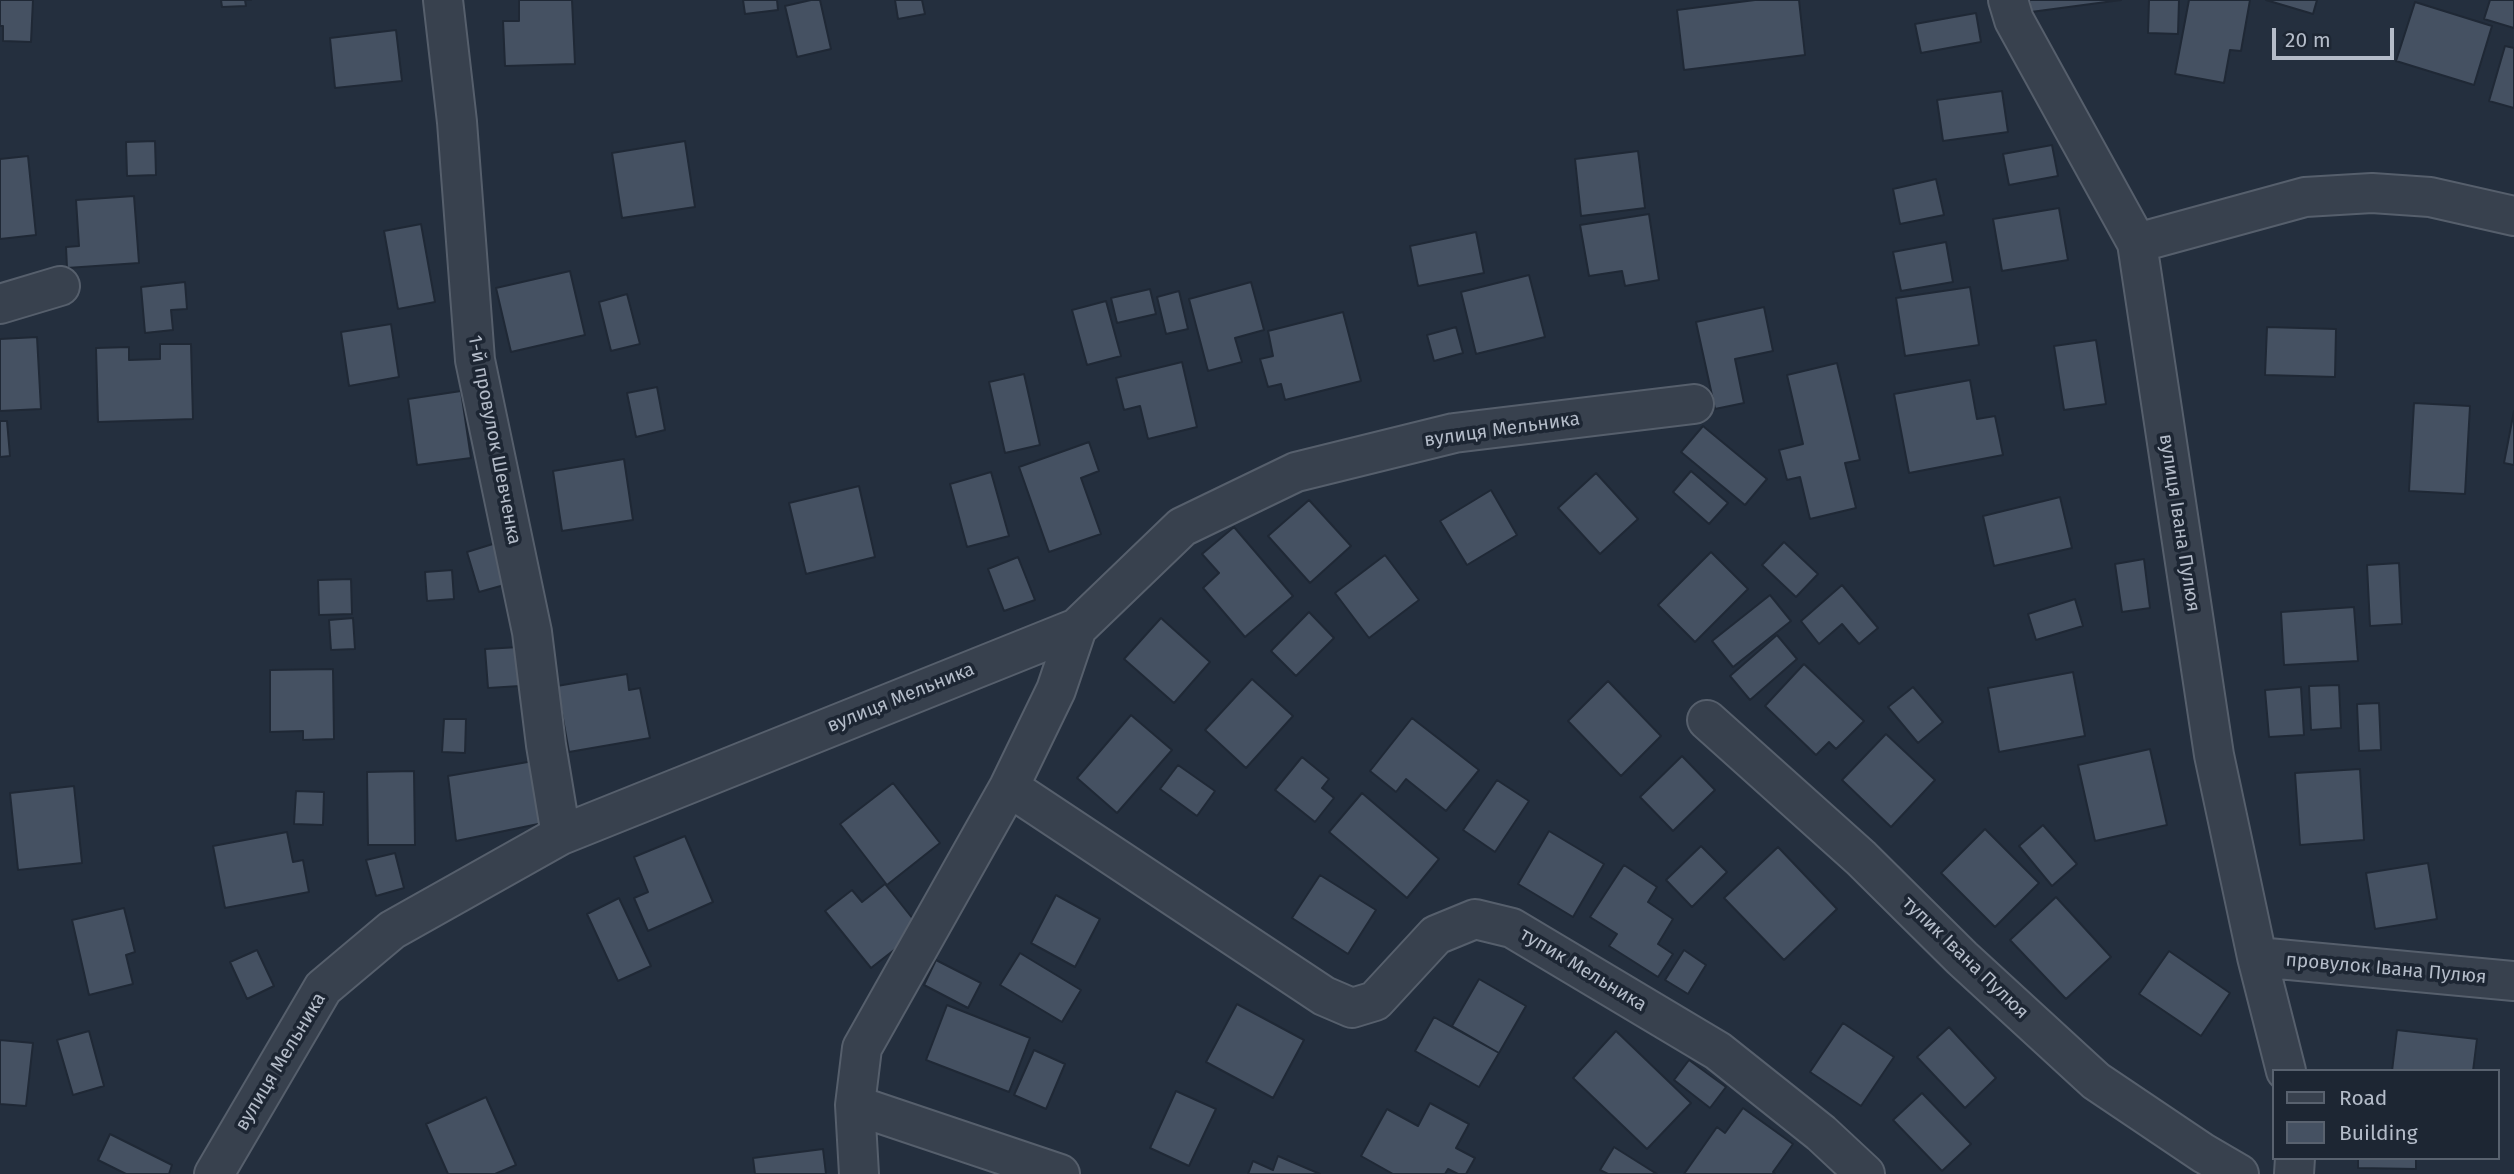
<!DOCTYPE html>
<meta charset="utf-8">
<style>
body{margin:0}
#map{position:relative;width:2514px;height:1174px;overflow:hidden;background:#242f3e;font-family:"Fira Sans",sans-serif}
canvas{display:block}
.legend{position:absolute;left:2272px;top:1069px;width:228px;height:91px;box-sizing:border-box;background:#1d2633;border:2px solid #59626f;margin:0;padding:9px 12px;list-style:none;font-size:21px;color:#b4bcc9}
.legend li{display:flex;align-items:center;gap:14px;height:35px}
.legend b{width:35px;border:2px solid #59626f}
.scale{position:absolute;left:2272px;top:28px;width:122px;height:32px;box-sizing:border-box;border:4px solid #b4bcc9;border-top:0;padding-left:9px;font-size:21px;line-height:24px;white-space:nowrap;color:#b4bcc9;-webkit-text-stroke:5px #1d2633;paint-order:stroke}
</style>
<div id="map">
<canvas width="2514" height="1174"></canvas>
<ul class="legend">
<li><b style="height:9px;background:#38414e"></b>Road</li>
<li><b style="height:19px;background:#455162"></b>Building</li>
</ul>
<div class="scale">20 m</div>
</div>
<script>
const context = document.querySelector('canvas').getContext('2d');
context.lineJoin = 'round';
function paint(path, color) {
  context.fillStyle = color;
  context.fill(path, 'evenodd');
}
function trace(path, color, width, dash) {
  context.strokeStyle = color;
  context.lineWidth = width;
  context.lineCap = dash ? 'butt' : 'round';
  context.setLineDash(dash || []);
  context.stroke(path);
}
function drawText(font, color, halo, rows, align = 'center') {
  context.font = font + ' "Fira Sans",sans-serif';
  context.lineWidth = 7;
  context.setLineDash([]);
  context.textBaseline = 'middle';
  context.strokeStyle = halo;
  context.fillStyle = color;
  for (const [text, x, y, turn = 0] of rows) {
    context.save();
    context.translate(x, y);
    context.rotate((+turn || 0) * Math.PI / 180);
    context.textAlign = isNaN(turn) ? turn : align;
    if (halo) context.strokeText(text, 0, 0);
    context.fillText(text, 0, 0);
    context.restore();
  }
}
const building = new Path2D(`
 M 0,0 L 33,0 L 31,42 L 3,41 L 3,26 L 0,26 Z
 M 221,0 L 251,0 L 245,0 L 246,6 L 222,7 Z
 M 519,0 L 572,0 L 575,64 L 505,66 L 503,21 L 519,21 Z
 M 743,0 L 777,0 L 778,10 L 745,14 Z
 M 811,0 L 820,0 L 831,49 L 797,57 L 785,6 Z
 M 895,0 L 922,0 L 925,14 L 898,19 Z
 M 1755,0 L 1799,0 L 1805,55 L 1684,70 L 1677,10 Z
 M 2029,0 L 2121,0 L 2031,12 Z
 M 2149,0 L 2179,0 L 2178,34 L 2148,33 Z
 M 2189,0 L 2250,0 L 2241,51 L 2230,50 L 2224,83 L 2175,74 Z
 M 2266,0 L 2317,0 L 2313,14 Z
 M 2490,0 L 2514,0 L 2514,28 L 2484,19 Z
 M 2415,2 L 2492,26 L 2474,85 L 2396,61 Z
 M 1976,13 L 1981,42 L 1921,53 L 1915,24 Z
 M 396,30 L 402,81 L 335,88 L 330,38 Z
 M 2505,46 L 2514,48 L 2514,108 L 2489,101 Z
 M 2002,91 L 2008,132 L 1943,141 L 1937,100 Z
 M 155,141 L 156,175 L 127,176 L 126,142 Z
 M 685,141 L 695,207 L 622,218 L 612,153 Z
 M 2052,145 L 2058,176 L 2009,185 L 2003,154 Z
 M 1638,151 L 1645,208 L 1581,216 L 1575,159 Z
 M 28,156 L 36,235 L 0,239 L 0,159 Z
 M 1936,179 L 1944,215 L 1900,224 L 1893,189 Z
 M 134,196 L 139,263 L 67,268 L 66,247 L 79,246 L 76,200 Z
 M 2059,208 L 2068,260 L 2002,271 L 1993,219 Z
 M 1649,214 L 1659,280 L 1625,286 L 1622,271 L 1589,276 L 1580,225 Z
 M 421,224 L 435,302 L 398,309 L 384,231 Z
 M 1476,232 L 1484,273 L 1418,286 L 1410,246 Z
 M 1946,242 L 1953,282 L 1901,291 L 1893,252 Z
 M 570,271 L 585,335 L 511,352 L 496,288 Z
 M 1529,275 L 1545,337 L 1476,354 L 1461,292 Z
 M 185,282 L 187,309 L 171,310 L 173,330 L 145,333 L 141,287 Z
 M 1251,282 L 1264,330 L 1235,338 L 1242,362 L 1208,371 L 1189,299 Z
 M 1970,287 L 1979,345 L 1905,356 L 1896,298 Z
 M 1150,289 L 1156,314 L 1117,323 L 1111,298 Z
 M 1179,291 L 1188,329 L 1166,334 L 1157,297 Z
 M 627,294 L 640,344 L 611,351 L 599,302 Z
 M 1106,301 L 1121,356 L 1087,365 L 1072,310 Z
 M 1764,307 L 1773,351 L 1735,359 L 1744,403 L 1715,409 L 1696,322 Z
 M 1343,312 L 1361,381 L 1285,400 L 1281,384 L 1268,387 L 1260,359 L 1273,356 L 1268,331 Z
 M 391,324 L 399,377 L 349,386 L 341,332 Z
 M 1456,327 L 1463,353 L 1434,361 L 1427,335 Z
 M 2267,327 L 2336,329 L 2335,377 L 2265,375 Z
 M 37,337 L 41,409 L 0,411 L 0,339 Z
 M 2096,340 L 2106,404 L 2064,410 L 2054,346 Z
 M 160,344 L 191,344 L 193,419 L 98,422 L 96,348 L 129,347 L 129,360 L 160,359 Z
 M 1182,362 L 1197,427 L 1148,439 L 1140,406 L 1124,410 L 1116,378 Z
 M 1837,363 L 1860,460 L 1845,463 L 1856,508 L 1810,519 L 1800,477 L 1787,480 L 1779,450 L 1803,444 L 1787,375 Z
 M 1024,374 L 1040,445 L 1005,453 L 989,382 Z
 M 1970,380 L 1977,419 L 1995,416 L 2003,455 L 1909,473 L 1894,394 Z
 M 657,387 L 665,430 L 636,437 L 627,393 Z
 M 461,391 L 471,458 L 417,465 L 408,399 Z
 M 2414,403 L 2470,406 L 2465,494 L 2409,491 Z
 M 2514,411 L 2514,465 L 2504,463 Z
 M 0,421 L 7,421 L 10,456 L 0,457 Z
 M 1703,426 L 1767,479 L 1745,505 L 1681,452 Z
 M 1089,442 L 1099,471 L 1081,478 L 1101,534 L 1049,552 L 1019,467 Z
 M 624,459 L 633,520 L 562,531 L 553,471 Z
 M 1691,471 L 1728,503 L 1709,524 L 1673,492 Z
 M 991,472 L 1009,536 L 967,547 L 950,484 Z
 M 1596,473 L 1638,519 L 1600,554 L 1558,508 Z
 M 859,486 L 875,557 L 806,574 L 789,503 Z
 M 1491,490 L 1517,535 L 1467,565 L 1440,521 Z
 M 2060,497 L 2072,548 L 1994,566 L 1983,516 Z
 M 1309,500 L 1351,546 L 1310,583 L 1268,536 Z
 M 1234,527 L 1293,596 L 1245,637 L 1203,588 L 1219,573 L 1202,554 Z
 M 1784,542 L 1818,574 L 1796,597 L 1762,565 Z
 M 496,543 L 508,584 L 479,592 L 467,552 Z
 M 1711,552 L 1748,589 L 1695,642 L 1658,605 Z
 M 1385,555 L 1419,600 L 1369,638 L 1335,593 Z
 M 1018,557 L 1035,600 L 1004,611 L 988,569 Z
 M 2144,559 L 2150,608 L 2122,612 L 2115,564 Z
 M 2399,563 L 2402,624 L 2370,626 L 2367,565 Z
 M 452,570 L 454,599 L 427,601 L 425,572 Z
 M 351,579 L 352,614 L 319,615 L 318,580 Z
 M 1842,585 L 1878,628 L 1859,644 L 1842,624 L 1819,644 L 1801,621 Z
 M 1770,595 L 1791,621 L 1733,667 L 1712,641 Z
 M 2075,599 L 2083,626 L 2036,640 L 2028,614 Z
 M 2354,607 L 2358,661 L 2284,665 L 2281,612 Z
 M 1309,612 L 1334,638 L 1296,676 L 1271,651 Z
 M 353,618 L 355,649 L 331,650 L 329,620 Z
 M 1161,618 L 1210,662 L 1174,703 L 1124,659 Z
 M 1777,635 L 1797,659 L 1750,700 L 1730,676 Z
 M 519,647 L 520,686 L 488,688 L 485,649 Z
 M 1804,664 L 1864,721 L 1836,749 L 1829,742 L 1816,755 L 1765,706 Z
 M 333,669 L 334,739 L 303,740 L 303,731 L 270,732 L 270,670 Z
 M 2073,672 L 2085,736 L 1999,752 L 1988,688 Z
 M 627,674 L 629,690 L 640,688 L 650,738 L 569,752 L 557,686 Z
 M 1252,679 L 1293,716 L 1246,768 L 1205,730 Z
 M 1608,681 L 1661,736 L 1621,776 L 1568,721 Z
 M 2339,685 L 2341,728 L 2311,730 L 2309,686 Z
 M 1913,687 L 1943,722 L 1918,743 L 1888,707 Z
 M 2301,687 L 2304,735 L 2269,737 L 2265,690 Z
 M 2379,703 L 2381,750 L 2359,751 L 2357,704 Z
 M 1131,715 L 1172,750 L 1117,813 L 1077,778 Z
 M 1412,718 L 1479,770 L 1446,811 L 1406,779 L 1396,792 L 1370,771 Z
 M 444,719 L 466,719 L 465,753 L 442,752 Z
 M 1886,734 L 1935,780 L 1891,827 L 1842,780 Z
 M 2150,749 L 2167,825 L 2095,841 L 2078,765 Z
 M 1682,756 L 1715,790 L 1673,831 L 1640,797 Z
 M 1302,757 L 1329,779 L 1322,788 L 1334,798 L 1315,822 L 1275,790 Z
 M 539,760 L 543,823 L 456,841 L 448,776 Z
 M 1178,765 L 1215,791 L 1197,816 L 1160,789 Z
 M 2360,769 L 2364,840 L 2300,845 L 2295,773 Z
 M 414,771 L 415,845 L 368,845 L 367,772 Z
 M 1497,780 L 1529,801 L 1495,852 L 1463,830 Z
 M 893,783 L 940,843 L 887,885 L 840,824 Z
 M 74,786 L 82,863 L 18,870 L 10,793 Z
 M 296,791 L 324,792 L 323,825 L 294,824 Z
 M 1362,793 L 1439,859 L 1407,898 L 1329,832 Z
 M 2043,825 L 2077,864 L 2052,886 L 2019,846 Z
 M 1985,829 L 2039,883 L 1995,927 L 1941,873 Z
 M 1549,831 L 1604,864 L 1573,917 L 1518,884 Z
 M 287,832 L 293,862 L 303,860 L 309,892 L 225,908 L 213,846 Z
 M 685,836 L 713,902 L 648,931 L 634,898 L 648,892 L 634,857 Z
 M 1701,846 L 1727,872 L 1692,907 L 1666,880 Z
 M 1778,847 L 1837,909 L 1784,960 L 1724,898 Z
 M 395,853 L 404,888 L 376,896 L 366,860 Z
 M 2428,863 L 2437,919 L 2375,929 L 2366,873 Z
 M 1624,865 L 1657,887 L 1648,902 L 1673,919 L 1658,944 L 1673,954 L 1658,977 L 1609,946 L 1617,934 L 1590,917 Z
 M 1320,875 L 1376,910 L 1348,954 L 1292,918 Z
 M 885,884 L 921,929 L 871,968 L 825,911 L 852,890 L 862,902 Z
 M 1056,895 L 1100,919 L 1075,967 L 1031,943 Z
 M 2056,897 L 2111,957 L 2066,999 L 2010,940 Z
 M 619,898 L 651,966 L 618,981 L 587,914 Z
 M 124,908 L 135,952 L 126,955 L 133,984 L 89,995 L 72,920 Z
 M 257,950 L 274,986 L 247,999 L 230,962 Z
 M 1684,950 L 1706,965 L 1688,994 L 1665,980 Z
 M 2169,951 L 2230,993 L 2201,1036 L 2139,994 Z
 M 1020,953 L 1081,990 L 1062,1022 L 1000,985 Z
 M 936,960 L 981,983 L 968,1008 L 924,985 Z
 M 1479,979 L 1526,1006 L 1499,1053 L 1452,1026 Z
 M 1237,1004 L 1304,1040 L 1273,1098 L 1206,1062 Z
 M 947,1005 L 1030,1038 L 1009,1092 L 926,1060 Z
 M 1434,1017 L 1499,1053 L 1479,1087 L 1415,1051 Z
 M 1843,1023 L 1894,1057 L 1861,1106 L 1810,1072 Z
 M 1949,1027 L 1996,1078 L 1965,1108 L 1917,1057 Z
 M 2397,1030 L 2477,1039 L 2473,1071 L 2392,1071 Z
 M 89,1031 L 104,1086 L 73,1095 L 57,1040 Z
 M 1616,1031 L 1691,1103 L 1647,1149 L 1573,1078 Z
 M 0,1040 L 33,1043 L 26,1106 L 0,1104 Z
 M 1034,1050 L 1065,1064 L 1046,1109 L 1014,1095 Z
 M 1689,1060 L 1726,1087 L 1710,1108 L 1674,1080 Z
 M 1176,1091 L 1216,1109 L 1189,1166 L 1150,1148 Z
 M 1922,1093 L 1971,1144 L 1942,1171 L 1893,1120 Z
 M 486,1097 L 516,1165 L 495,1174 L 448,1174 L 426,1124 Z
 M 1430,1103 L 1469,1124 L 1456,1148 L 1475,1158 L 1466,1174 L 1458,1174 L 1448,1169 L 1445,1174 L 1393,1174 L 1361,1156 L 1387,1109 L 1418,1126 Z
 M 1743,1108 L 1793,1144 L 1773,1172 L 1775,1174 L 1684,1174 L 1717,1127 L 1725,1133 Z
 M 110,1134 L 172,1165 L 169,1174 L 126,1174 L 98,1160 Z
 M 1614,1147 L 1657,1174 L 1608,1174 L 1600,1170 Z
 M 823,1149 L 826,1174 L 755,1174 L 753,1158 Z
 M 1278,1156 L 1320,1174 L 1248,1174 L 1253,1161 L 1273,1170 Z
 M 2358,1158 L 2416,1158 L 2416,1169 L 2358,1168 Z`);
paint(building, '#455162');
trace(building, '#1f2835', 2);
const minor = new Path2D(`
 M 443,0 L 457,122 L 475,360 L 532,632 L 546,745 L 561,835
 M 2008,0 L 2014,20 L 2137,243 L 2214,755 L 2257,957 L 2286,1071
 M 2137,243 L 2305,197 L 2372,193 L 2430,197 L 2514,216
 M 0,304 L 60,286
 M 1707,720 L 1861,858 L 1962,958 L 2096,1081 L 2203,1153 L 2239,1174
 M 1009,787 L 1324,996 L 1352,1008 L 1375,1001 L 1436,935 L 1475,919 L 1512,928 L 1718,1051 L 1821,1133 L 1865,1174
 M 2257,957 L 2514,981
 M 855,1105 L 862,1048 L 1009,787 L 1056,690 L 1077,628
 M 214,1174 L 323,988 L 392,930 L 561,835 L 1077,628 L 1182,527 L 1296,472 L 1454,433 L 1694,404
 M 859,1174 L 855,1105 L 1060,1174
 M 2294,1174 L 2295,1158`);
trace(minor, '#565f6c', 42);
trace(minor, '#38414e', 38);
drawText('19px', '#b4bcc9', '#1d2633', [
 ["вулиця Мельника",1502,430,-8],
 ["1-й провулок Шевченка",494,440,79],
 ["вулиця Івана Пулюя",2179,523,81],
 ["вулиця Мельника",901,698,-22],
 ["тупик Івана Пулюя",1965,958,44],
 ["провулок Івана Пулюя",2386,969,5],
 ["тупик Мельника",1583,970,31],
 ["вулиця Мельника",281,1062,-59]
]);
</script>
